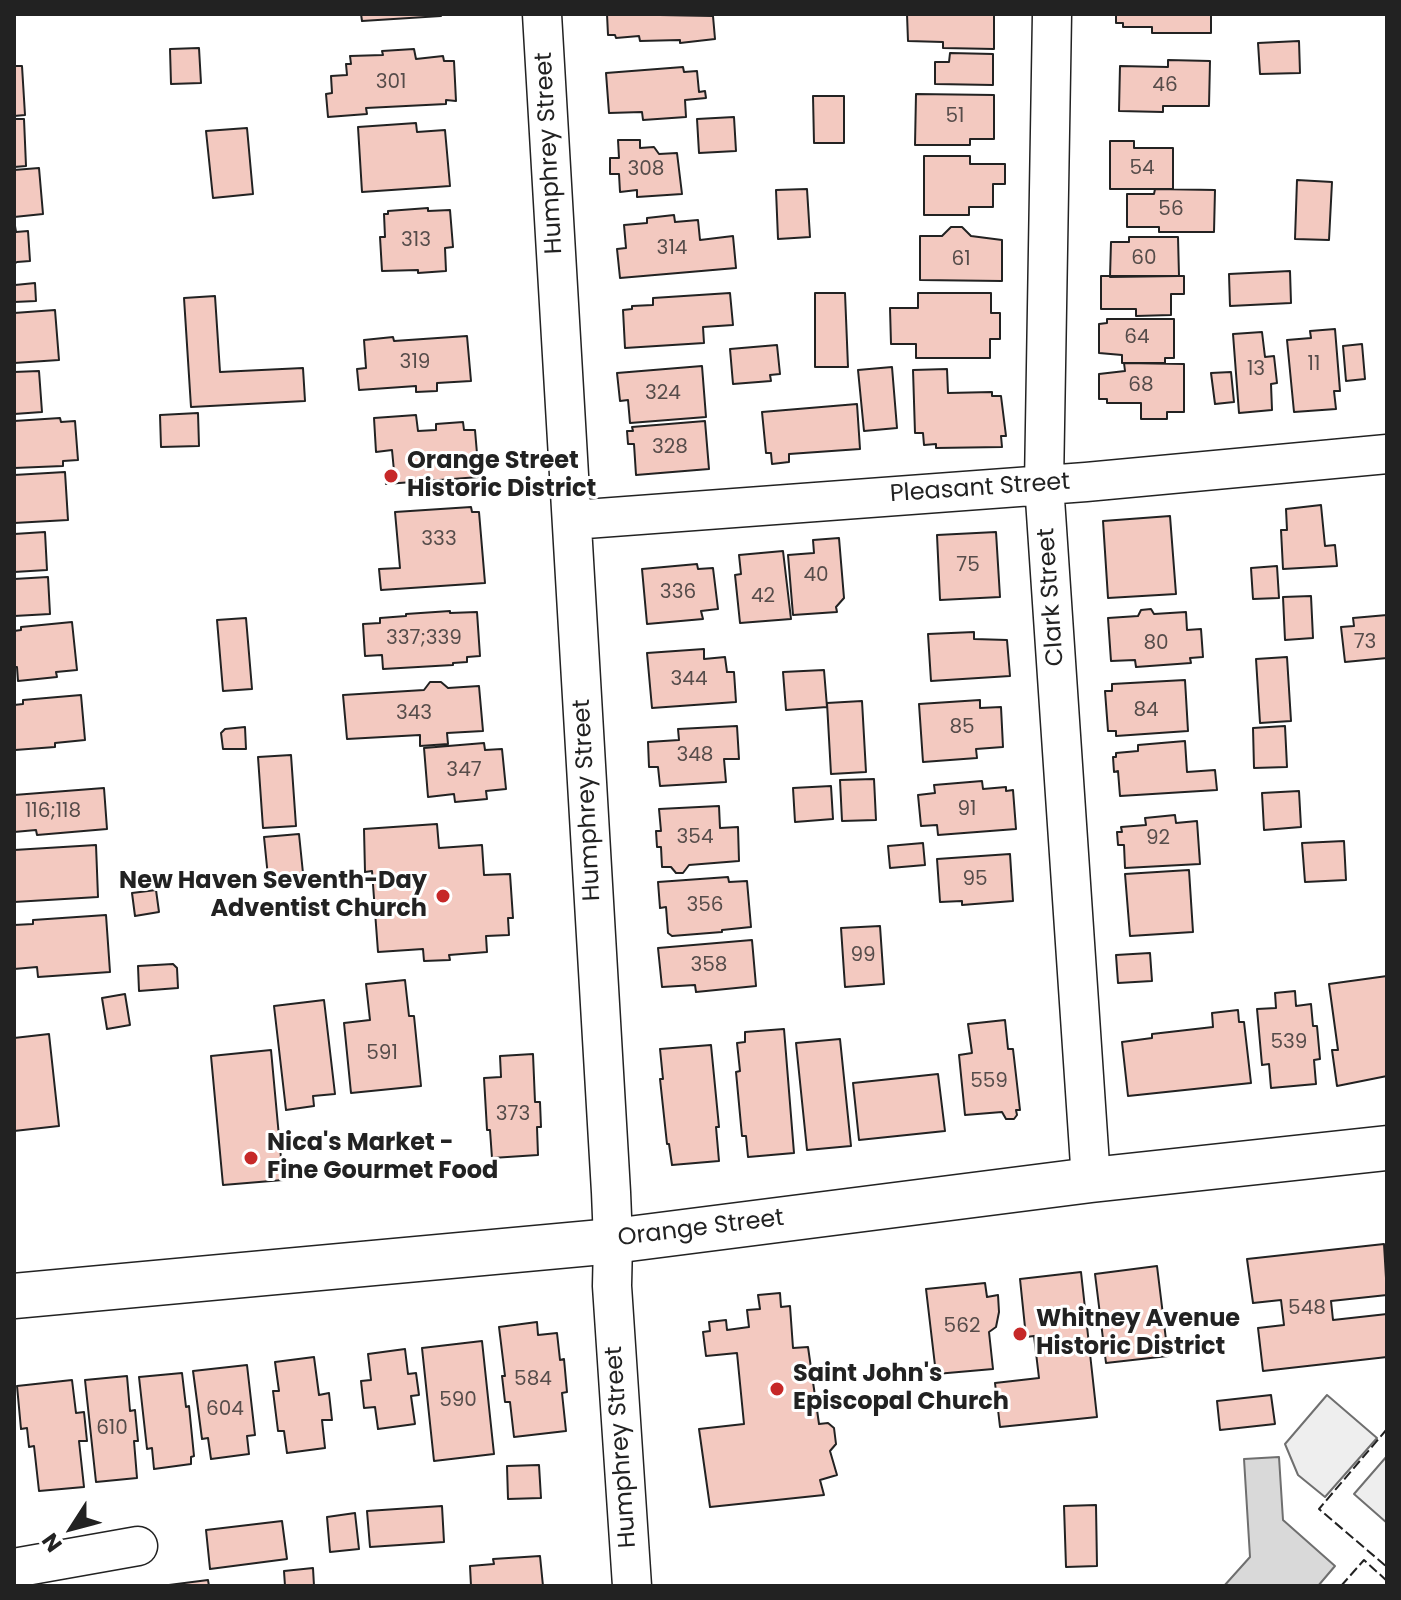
<!DOCTYPE html>
<style>
body{margin:0}
#map{position:relative;width:1401px;height:1600px;overflow:hidden;background:#fff;font-family:Poppins,sans-serif}
canvas{display:block}
.frame{position:absolute;inset:0;border:16px solid #222;pointer-events:none}
.north{position:absolute;left:32px;top:1488px;width:80px;height:80px;-webkit-text-stroke:6px #fff;paint-order:stroke;rotate:234deg;font-size:22px;font-weight:700;line-height:32px;text-align:center;color:#222}
.north::after{content:'';display:block;margin:auto;width:28px;height:36px;background:#222;clip-path:polygon(50% 0,100% 100%,50% 72%,0 100%)}
</style>
<div id="map">
<canvas width="1401" height="1600"></canvas>
<div class="frame"></div>
<div class="north">N</div>
</div>
<script>
const context = document.querySelector('canvas').getContext('2d');
context.lineJoin = 'round';
function paint(path, color) {
  context.fillStyle = color;
  context.fill(path, 'evenodd');
}
function trace(path, color, width, dash) {
  context.strokeStyle = color;
  context.lineWidth = width;
  context.lineCap = dash ? 'butt' : 'round';
  context.setLineDash(dash || []);
  context.stroke(path);
}
function drawText(font, color, halo, rows, align = 'center') {
  context.font = font + ' Poppins,sans-serif';
  context.lineWidth = 6;
  context.setLineDash([]);
  context.textBaseline = 'middle';
  context.strokeStyle = halo;
  context.fillStyle = color;
  for (const [text, x, y, turn = 0] of rows) {
    context.save();
    context.translate(x, y);
    context.rotate((+turn || 0) * Math.PI / 180);
    context.textAlign = isNaN(turn) ? turn : align;
    if (halo) context.strokeText(text, 0, 0);
    context.fillText(text, 0, 0);
    context.restore();
  }
}
const green = new Path2D(`
 M 1327,1395 L 1377,1438 L 1325,1497 L 1298,1475 L 1285,1444 Z
 M 1387,1456 L 1387,1523 L 1354,1494 Z`);
paint(green, '#eee');
trace(green, '#6f6f6f', 2);
const water = new Path2D(`
 M 1279,1457 L 1283,1520 L 1335,1566 L 1318,1586 L 1224,1586 L 1250,1557 L 1244,1459 Z`);
paint(water, '#d9d9d9');
trace(water, '#6f6f6f', 2);
const building = new Path2D(`
 M 361,14 L 441,14 L 441,16 L 362,21 Z
 M 607,14 L 713,16 L 715,39 L 680,43 L 680,40 L 640,41 L 639,36 L 616,38 L 615,35 L 608,35 Z
 M 907,14 L 994,14 L 994,49 L 943,48 L 943,42 L 908,41 Z
 M 1116,14 L 1211,14 L 1211,33 L 1152,33 L 1152,27 L 1123,27 L 1123,23 L 1116,23 Z
 M 1299,41 L 1300,73 L 1260,74 L 1258,43 Z
 M 199,48 L 201,83 L 171,84 L 170,49 Z
 M 414,49 L 416,59 L 443,56 L 444,61 L 454,61 L 456,101 L 446,100 L 446,104 L 366,108 L 367,114 L 328,117 L 326,94 L 332,93 L 331,76 L 347,75 L 346,64 L 351,64 L 350,56 L 383,55 L 382,51 Z
 M 950,53 L 993,54 L 993,85 L 935,84 L 935,62 L 949,62 Z
 M 1168,60 L 1210,61 L 1209,106 L 1163,106 L 1163,112 L 1119,111 L 1120,66 L 1168,67 Z
 M 14,66 L 22,66 L 25,115 L 14,116 Z
 M 683,67 L 684,72 L 697,71 L 699,92 L 705,91 L 706,98 L 685,100 L 686,117 L 643,120 L 642,112 L 609,113 L 606,73 Z
 M 916,94 L 994,95 L 994,139 L 970,139 L 970,145 L 915,145 Z
 M 813,96 L 844,96 L 844,143 L 814,143 Z
 M 734,117 L 736,151 L 699,153 L 697,119 Z
 M 14,119 L 24,119 L 26,166 L 14,167 Z
 M 416,123 L 417,132 L 445,130 L 450,186 L 362,192 L 358,127 Z
 M 247,128 L 253,194 L 213,198 L 206,131 Z
 M 618,140 L 640,140 L 640,148 L 654,147 L 659,154 L 677,153 L 682,194 L 637,197 L 637,190 L 620,192 L 619,174 L 610,174 L 610,158 L 619,158 Z
 M 1110,141 L 1134,141 L 1134,148 L 1173,148 L 1173,189 L 1110,189 Z
 M 924,156 L 970,156 L 970,164 L 1005,164 L 1005,184 L 993,184 L 993,207 L 969,207 L 969,215 L 924,215 Z
 M 39,168 L 43,214 L 14,217 L 14,170 Z
 M 1297,180 L 1332,182 L 1329,240 L 1295,239 Z
 M 807,189 L 810,237 L 778,239 L 776,190 Z
 M 1155,189 L 1215,190 L 1214,232 L 1159,232 L 1159,227 L 1127,227 L 1127,194 L 1154,194 Z
 M 428,208 L 428,211 L 450,210 L 453,247 L 445,248 L 446,271 L 418,273 L 418,270 L 382,271 L 380,237 L 385,237 L 384,214 L 388,214 L 388,211 Z
 M 674,215 L 675,222 L 698,220 L 700,240 L 733,236 L 736,268 L 620,278 L 617,249 L 626,248 L 624,225 L 647,223 L 647,218 Z
 M 14,220 L 16,232 L 28,231 L 30,261 L 17,262 L 14,264 Z
 M 951,227 L 962,227 L 971,236 L 1002,240 L 1002,281 L 920,280 L 920,236 L 942,236 Z
 M 1129,237 L 1178,237 L 1179,276 L 1110,277 L 1111,242 L 1129,242 Z
 M 1290,271 L 1291,303 L 1230,306 L 1229,274 Z
 M 1101,276 L 1184,276 L 1184,294 L 1171,294 L 1171,315 L 1136,316 L 1136,309 L 1101,309 Z
 M 14,278 L 15,285 L 35,283 L 36,301 L 14,302 Z
 M 730,293 L 733,325 L 703,327 L 704,343 L 625,348 L 623,310 L 632,309 L 632,306 L 653,305 L 653,298 Z
 M 815,293 L 845,293 L 848,367 L 815,367 Z
 M 918,293 L 991,293 L 991,313 L 1000,313 L 1000,339 L 990,339 L 990,358 L 916,358 L 916,344 L 891,344 L 890,308 L 918,308 Z
 M 215,296 L 220,372 L 303,368 L 305,401 L 191,407 L 184,298 Z
 M 55,310 L 59,360 L 14,363 L 14,313 Z
 M 1107,319 L 1174,319 L 1174,358 L 1165,358 L 1165,363 L 1122,363 L 1122,355 L 1099,353 L 1099,324 L 1107,323 Z
 M 1335,329 L 1340,391 L 1334,391 L 1336,409 L 1294,412 L 1287,340 L 1311,338 L 1310,331 Z
 M 1262,332 L 1265,357 L 1274,356 L 1277,383 L 1271,384 L 1272,410 L 1239,413 L 1233,334 Z
 M 467,336 L 471,381 L 437,383 L 437,391 L 416,392 L 416,386 L 359,390 L 357,369 L 366,368 L 364,340 L 393,337 L 394,341 Z
 M 1362,344 L 1365,379 L 1346,381 L 1343,346 Z
 M 777,345 L 780,374 L 770,375 L 771,381 L 733,384 L 730,349 Z
 M 1124,363 L 1184,364 L 1184,412 L 1167,412 L 1167,419 L 1141,419 L 1141,403 L 1107,403 L 1107,399 L 1099,399 L 1099,374 L 1125,371 Z
 M 702,366 L 706,417 L 630,423 L 628,400 L 620,401 L 617,373 Z
 M 892,367 L 897,428 L 864,431 L 858,370 Z
 M 947,369 L 948,393 L 992,392 L 992,396 L 1001,396 L 1006,436 L 1001,436 L 1002,447 L 936,448 L 936,444 L 924,445 L 923,433 L 915,433 L 913,370 Z
 M 39,371 L 42,412 L 14,414 L 14,372 Z
 M 1231,372 L 1234,402 L 1215,404 L 1211,373 Z
 M 857,404 L 860,449 L 789,454 L 789,462 L 772,464 L 771,453 L 766,453 L 762,412 Z
 M 198,413 L 199,446 L 161,447 L 160,415 Z
 M 416,415 L 418,431 L 436,430 L 436,424 L 463,422 L 464,430 L 475,430 L 479,477 L 386,484 L 385,472 L 394,471 L 392,450 L 376,452 L 374,418 Z
 M 60,418 L 61,422 L 75,421 L 78,460 L 63,461 L 63,466 L 14,468 L 14,421 Z
 M 705,421 L 709,469 L 636,475 L 634,444 L 628,444 L 627,431 L 633,431 L 632,427 Z
 M 65,472 L 68,520 L 14,523 L 14,475 Z
 M 1321,505 L 1325,546 L 1335,545 L 1337,566 L 1283,569 L 1281,530 L 1287,530 L 1286,509 Z
 M 471,507 L 472,512 L 479,512 L 485,583 L 381,590 L 379,569 L 400,568 L 395,512 Z
 M 1170,516 L 1176,594 L 1108,598 L 1103,521 Z
 M 45,532 L 47,570 L 14,572 L 14,534 Z
 M 996,532 L 1000,597 L 940,600 L 937,535 Z
 M 839,538 L 844,598 L 836,607 L 837,612 L 793,615 L 788,555 L 814,553 L 813,540 Z
 M 783,551 L 791,619 L 740,623 L 735,575 L 741,574 L 739,555 Z
 M 697,564 L 698,569 L 713,568 L 718,609 L 701,611 L 703,619 L 647,624 L 642,569 Z
 M 1277,566 L 1279,598 L 1253,599 L 1251,568 Z
 M 48,577 L 50,614 L 14,616 L 14,579 Z
 M 1311,596 L 1313,638 L 1285,640 L 1283,597 Z
 M 1151,609 L 1154,614 L 1186,612 L 1187,630 L 1201,629 L 1203,657 L 1190,658 L 1191,663 L 1136,667 L 1135,660 L 1111,661 L 1108,618 L 1138,616 L 1141,610 Z
 M 450,611 L 450,613 L 477,612 L 480,656 L 467,657 L 467,662 L 453,663 L 453,665 L 383,669 L 382,655 L 365,656 L 363,624 L 380,623 L 380,618 L 406,616 L 406,614 Z
 M 1387,615 L 1387,658 L 1345,662 L 1341,627 L 1354,626 L 1353,618 Z
 M 246,618 L 252,689 L 223,691 L 217,620 Z
 M 72,622 L 77,670 L 56,672 L 57,677 L 18,681 L 17,667 L 14,667 L 14,631 L 21,630 L 21,627 Z
 M 974,632 L 974,639 L 1007,640 L 1010,676 L 931,681 L 928,634 Z
 M 704,649 L 704,659 L 725,657 L 727,672 L 734,672 L 736,702 L 652,708 L 647,653 Z
 M 1287,657 L 1291,721 L 1260,723 L 1256,659 Z
 M 824,670 L 827,707 L 786,710 L 783,672 Z
 M 1185,680 L 1188,731 L 1116,736 L 1116,731 L 1108,731 L 1105,691 L 1112,691 L 1112,684 Z
 M 430,682 L 441,682 L 448,688 L 479,686 L 483,731 L 447,733 L 448,744 L 420,746 L 420,735 L 347,739 L 343,695 L 424,690 Z
 M 81,695 L 85,740 L 55,743 L 55,747 L 15,750 L 14,705 L 23,704 L 23,700 Z
 M 980,700 L 980,708 L 1001,707 L 1003,747 L 976,749 L 977,758 L 923,762 L 919,704 Z
 M 862,701 L 866,772 L 831,774 L 827,703 Z
 M 737,726 L 739,759 L 724,759 L 726,782 L 660,786 L 658,767 L 649,767 L 648,742 L 679,740 L 678,729 Z
 M 1285,726 L 1287,767 L 1254,768 L 1253,728 Z
 M 245,727 L 246,749 L 223,749 L 221,733 L 225,729 Z
 M 1185,741 L 1187,772 L 1215,770 L 1217,790 L 1120,796 L 1118,771 L 1114,772 L 1113,757 L 1116,757 L 1116,753 L 1138,751 L 1138,745 Z
 M 484,743 L 485,750 L 502,749 L 506,789 L 486,791 L 487,799 L 455,802 L 454,794 L 428,797 L 424,748 Z
 M 291,755 L 296,826 L 263,828 L 258,757 Z
 M 874,779 L 876,820 L 842,821 L 840,780 Z
 M 982,781 L 983,789 L 1006,787 L 1006,791 L 1013,790 L 1016,829 L 938,835 L 937,825 L 921,826 L 918,795 L 935,793 L 934,785 Z
 M 831,786 L 833,819 L 795,822 L 793,788 Z
 M 104,788 L 107,829 L 37,835 L 36,830 L 14,832 L 14,795 Z
 M 1299,791 L 1301,827 L 1264,830 L 1262,793 Z
 M 719,806 L 720,828 L 738,827 L 739,861 L 689,865 L 683,873 L 676,873 L 671,867 L 662,867 L 661,847 L 657,847 L 656,831 L 661,831 L 659,809 Z
 M 1175,815 L 1176,823 L 1197,821 L 1200,864 L 1125,868 L 1124,845 L 1118,845 L 1117,832 L 1122,832 L 1121,827 L 1146,825 L 1145,818 Z
 M 437,824 L 439,848 L 482,845 L 484,875 L 510,874 L 513,918 L 508,918 L 509,935 L 486,936 L 487,952 L 449,955 L 450,960 L 424,961 L 423,949 L 378,952 L 372,871 L 365,872 L 364,829 Z
 M 299,834 L 304,883 L 269,887 L 264,837 Z
 M 1344,841 L 1346,880 L 1305,882 L 1302,843 Z
 M 923,843 L 925,865 L 890,868 L 888,846 Z
 M 96,845 L 98,897 L 14,902 L 14,850 Z
 M 1010,854 L 1013,901 L 962,905 L 962,901 L 940,902 L 937,859 Z
 M 1189,870 L 1193,932 L 1130,936 L 1125,874 Z
 M 728,877 L 729,882 L 747,881 L 751,927 L 722,930 L 722,932 L 672,936 L 668,933 L 666,907 L 660,908 L 658,882 Z
 M 156,890 L 159,912 L 135,916 L 132,893 Z
 M 106,915 L 110,972 L 38,977 L 37,967 L 14,969 L 14,925 L 33,924 L 33,920 Z
 M 880,926 L 884,984 L 845,987 L 841,928 Z
 M 752,940 L 756,986 L 696,992 L 695,985 L 662,987 L 658,948 Z
 M 1150,953 L 1152,981 L 1118,983 L 1116,955 Z
 M 173,964 L 177,968 L 178,988 L 139,991 L 138,966 Z
 M 1387,976 L 1387,1076 L 1337,1086 L 1332,1050 L 1338,1050 L 1329,984 Z
 M 405,980 L 409,1016 L 414,1016 L 421,1086 L 351,1093 L 344,1023 L 370,1020 L 366,984 Z
 M 1295,991 L 1296,1006 L 1311,1004 L 1313,1026 L 1317,1026 L 1320,1059 L 1314,1060 L 1316,1084 L 1271,1088 L 1269,1064 L 1262,1065 L 1257,1009 L 1276,1008 L 1275,993 Z
 M 125,994 L 130,1025 L 107,1029 L 102,998 Z
 M 324,1000 L 335,1094 L 313,1096 L 314,1106 L 286,1110 L 274,1006 Z
 M 1238,1010 L 1239,1022 L 1244,1022 L 1251,1083 L 1128,1096 L 1122,1042 L 1152,1038 L 1152,1034 L 1213,1027 L 1212,1013 Z
 M 1005,1020 L 1008,1049 L 1013,1049 L 1020,1110 L 1016,1110 L 1017,1115 L 1014,1119 L 1006,1119 L 1002,1112 L 965,1115 L 959,1055 L 972,1053 L 968,1024 Z
 M 784,1029 L 794,1153 L 748,1157 L 746,1136 L 742,1136 L 736,1072 L 740,1071 L 737,1043 L 745,1042 L 745,1032 Z
 M 49,1034 L 59,1126 L 14,1131 L 14,1038 Z
 M 840,1039 L 851,1146 L 807,1150 L 796,1043 Z
 M 711,1045 L 719,1127 L 716,1127 L 719,1161 L 672,1165 L 669,1144 L 667,1144 L 660,1079 L 663,1079 L 660,1049 Z
 M 271,1050 L 283,1180 L 223,1185 L 211,1056 Z
 M 533,1054 L 535,1102 L 540,1102 L 541,1127 L 537,1127 L 538,1155 L 492,1158 L 490,1130 L 487,1130 L 484,1078 L 501,1077 L 500,1056 Z
 M 938,1074 L 945,1131 L 859,1140 L 853,1083 Z
 M 1384,1244 L 1387,1295 L 1331,1301 L 1333,1320 L 1387,1314 L 1387,1357 L 1263,1371 L 1258,1328 L 1284,1325 L 1281,1300 L 1253,1303 L 1247,1259 Z
 M 1157,1266 L 1168,1356 L 1106,1363 L 1095,1274 Z
 M 1081,1272 L 1097,1417 L 1000,1427 L 995,1383 L 1039,1378 L 1034,1336 L 1026,1337 L 1020,1279 Z
 M 985,1283 L 987,1297 L 998,1295 L 999,1312 L 996,1327 L 989,1332 L 993,1369 L 936,1374 L 926,1289 Z
 M 780,1293 L 781,1307 L 790,1306 L 793,1348 L 808,1347 L 819,1424 L 828,1423 L 834,1428 L 836,1444 L 830,1451 L 837,1475 L 820,1480 L 824,1495 L 710,1507 L 699,1429 L 744,1424 L 737,1353 L 706,1356 L 703,1332 L 710,1331 L 709,1322 L 726,1320 L 727,1330 L 749,1327 L 747,1310 L 760,1309 L 758,1295 Z
 M 537,1322 L 538,1335 L 557,1333 L 560,1360 L 564,1359 L 567,1392 L 562,1393 L 566,1431 L 514,1437 L 510,1402 L 505,1402 L 502,1376 L 505,1376 L 499,1327 Z
 M 482,1341 L 494,1454 L 434,1461 L 422,1348 Z
 M 405,1349 L 408,1374 L 416,1373 L 419,1395 L 411,1396 L 415,1424 L 378,1429 L 375,1407 L 364,1408 L 361,1381 L 371,1380 L 368,1354 Z
 M 314,1357 L 319,1395 L 329,1393 L 332,1420 L 322,1420 L 325,1448 L 287,1453 L 284,1431 L 278,1431 L 273,1391 L 279,1391 L 275,1362 Z
 M 247,1365 L 255,1435 L 247,1436 L 249,1454 L 211,1459 L 208,1438 L 202,1439 L 193,1371 Z
 M 182,1373 L 186,1407 L 189,1406 L 194,1456 L 191,1457 L 191,1464 L 154,1469 L 152,1448 L 147,1449 L 139,1377 Z
 M 127,1376 L 130,1411 L 135,1410 L 138,1441 L 134,1441 L 137,1478 L 96,1482 L 85,1380 Z
 M 72,1380 L 76,1413 L 84,1412 L 87,1441 L 79,1441 L 84,1487 L 39,1491 L 34,1446 L 29,1447 L 27,1428 L 21,1429 L 17,1386 Z
 M 1271,1395 L 1275,1424 L 1220,1430 L 1217,1401 Z
 M 539,1465 L 541,1498 L 508,1499 L 507,1466 Z
 M 1096,1505 L 1097,1566 L 1066,1567 L 1064,1506 Z
 M 442,1506 L 444,1542 L 370,1547 L 367,1511 Z
 M 355,1513 L 359,1549 L 330,1552 L 327,1517 Z
 M 282,1521 L 287,1559 L 210,1569 L 206,1530 Z
 M 540,1556 L 543,1586 L 471,1586 L 470,1566 L 494,1564 L 493,1559 Z
 M 313,1568 L 314,1586 L 285,1586 L 284,1571 Z
 M 208,1580 L 209,1586 L 161,1586 Z`);
paint(building, '#f3c9c0');
trace(building, '#222', 2);
const minor = new Path2D(`
 M 542,14 L 611,1192 L 613,1241 L 612,1286 L 632,1586
 M 1052,14 L 1044,484 L 1091,1180
 M 572,520 L 1086,482 L 1387,454
 M 14,1568 L 138,1546`);
const major = new Path2D(`
 M 14,1296 L 613,1241 L 1091,1180 L 1387,1148`);
trace(minor, '#222', 41);
trace(major, '#222', 47);
trace(minor, '#fff', 38);
trace(major, '#fff', 44);
trace(new Path2D(`
 M 1387,1429 L 1319,1509 L 1387,1567
 M 1341,1586 L 1364,1560 L 1387,1581`), '#222', 2, [10, 4]);
for (const [x, y, r, color] of [
 [391,476,8,"#c62828"],
 [443,896,8,"#c62828"],
 [251,1158,8,"#c62828"],
 [1020,1334,8,"#c62828"],
 [777,1389,8,"#c62828"]
]) {
  const dot = new Path2D();
  dot.arc(x, y, r, 0, 2 * Math.PI);
  context.fillStyle = color;
  context.fill(dot);
  trace(dot, '#fff', 3);
}
drawText('20px', '#564c4a', null, [
 ["301",391,83],
 ["46",1165,86],
 ["51",955,117],
 ["54",1142,169],
 ["308",646,170],
 ["56",1171,210],
 ["313",416,241],
 ["314",672,249],
 ["60",1144,259],
 ["61",961,260],
 ["64",1137,338],
 ["319",415,363],
 ["11",1314,365],
 ["13",1256,370],
 ["68",1141,386],
 ["324",663,394],
 ["328",670,448],
 ["333",439,540],
 ["75",968,566],
 ["40",816,576],
 ["336",678,593],
 ["42",763,597],
 ["337;339",424,639],
 ["73",1365,643],
 ["80",1156,644],
 ["344",689,680],
 ["84",1146,711],
 ["343",414,714],
 ["85",962,728],
 ["348",695,756],
 ["347",464,771],
 ["91",967,810],
 ["116;118",53,812],
 ["354",695,838],
 ["92",1158,839],
 ["95",975,880],
 ["356",705,906],
 ["99",863,956],
 ["358",709,966],
 ["539",1289,1043],
 ["591",382,1054],
 ["559",989,1082],
 ["373",513,1115],
 ["548",1307,1309],
 ["562",962,1327],
 ["584",533,1380],
 ["590",458,1401],
 ["604",225,1410],
 ["610",112,1429]
]);
drawText('24px', '#222', '#fff', [
 ["Humphrey Street",550,153,-93],
 ["Pleasant Street",980,489,-4],
 ["Clark Street",1052,597,-94],
 ["Humphrey Street",588,800,-93],
 ["Orange Street",701,1229,-7],
 ["Humphrey Street",622,1447,-94]
]);
drawText('bold 24px', '#222', '#fff', [
 ["Orange Street",407,462],
 ["Historic District",407,490],
 ["New Haven Seventh-Day",427,882,"right"],
 ["Adventist Church",427,910,"right"],
 ["Nica's Market -",267,1144],
 ["Fine Gourmet Food",267,1172],
 ["Whitney Avenue",1036,1320],
 ["Historic District",1036,1348],
 ["Saint John's",793,1375],
 ["Episcopal Church",793,1403]
], 'left');
</script>
